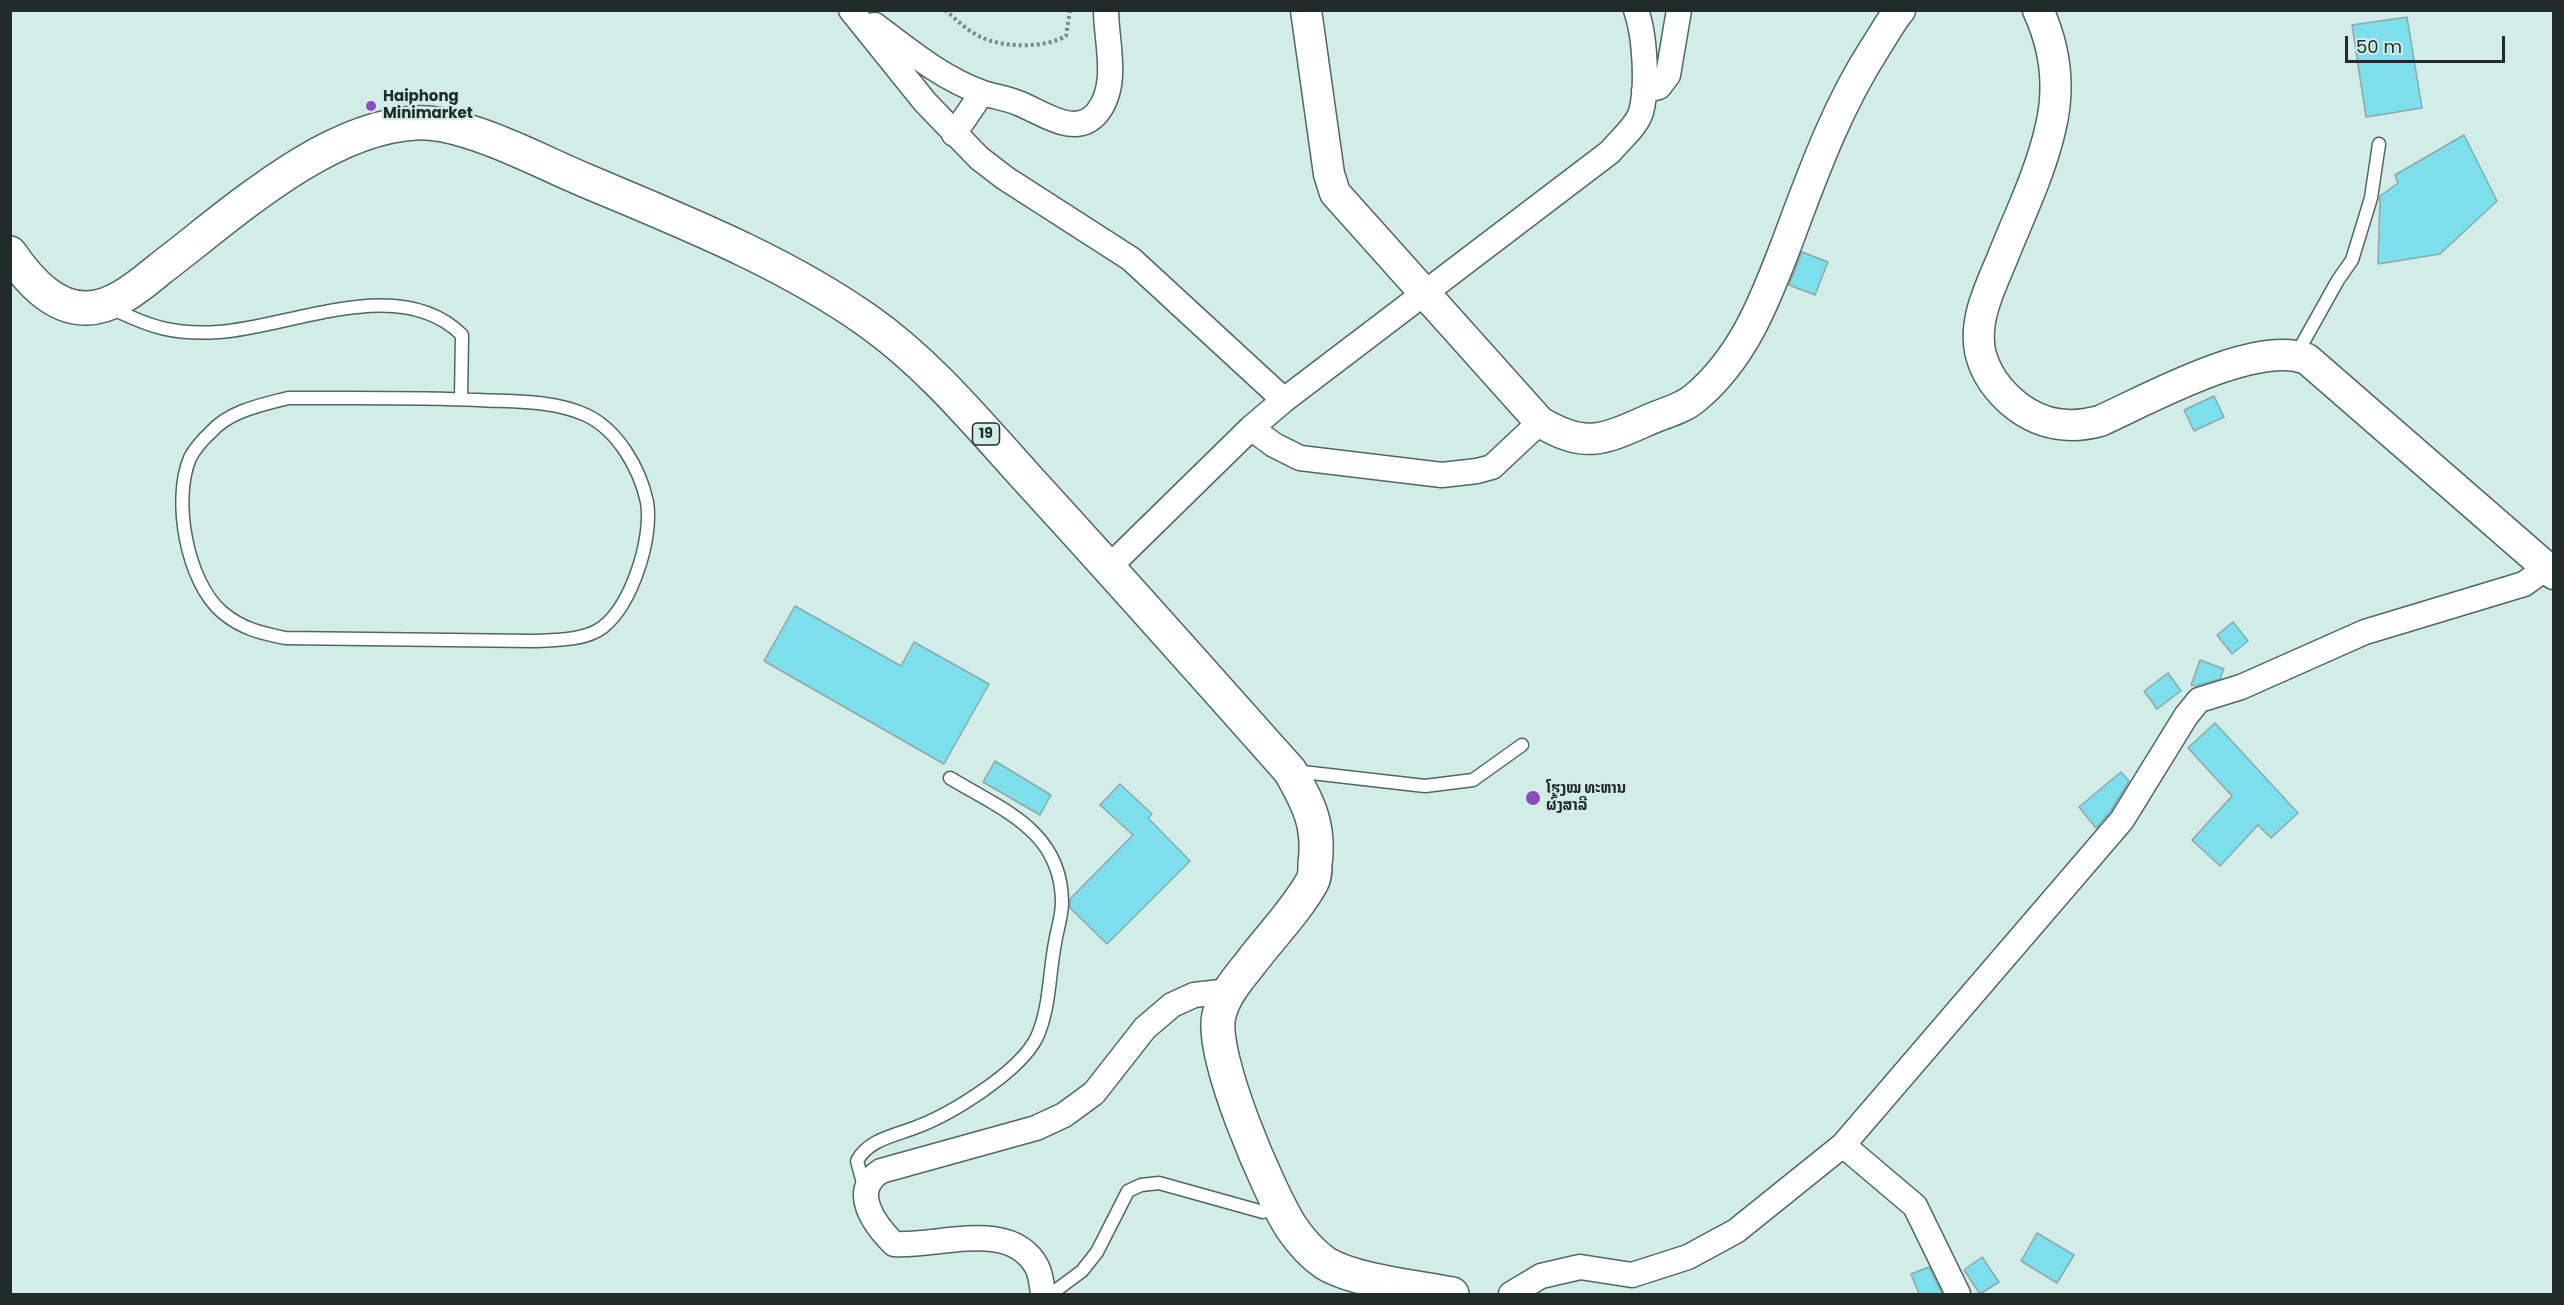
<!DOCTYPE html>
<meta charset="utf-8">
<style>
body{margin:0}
#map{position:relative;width:2564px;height:1305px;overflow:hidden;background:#d2ede7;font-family:Poppins,sans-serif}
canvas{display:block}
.frame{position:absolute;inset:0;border:12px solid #212b29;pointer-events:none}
.scale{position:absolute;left:2345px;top:36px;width:160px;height:27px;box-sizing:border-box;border:3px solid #212b29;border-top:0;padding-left:8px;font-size:18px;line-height:21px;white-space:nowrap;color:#212b29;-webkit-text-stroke:4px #d2ede7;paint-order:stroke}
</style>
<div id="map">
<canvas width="2564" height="1305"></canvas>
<div class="frame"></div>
<div class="scale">50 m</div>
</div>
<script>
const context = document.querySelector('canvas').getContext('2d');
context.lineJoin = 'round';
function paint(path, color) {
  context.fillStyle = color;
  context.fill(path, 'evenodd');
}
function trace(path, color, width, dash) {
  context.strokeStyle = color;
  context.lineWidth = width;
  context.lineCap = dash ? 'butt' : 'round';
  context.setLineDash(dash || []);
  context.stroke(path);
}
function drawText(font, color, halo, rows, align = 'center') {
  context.font = font + ' Poppins,"Noto Sans Lao",sans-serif';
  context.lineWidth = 4.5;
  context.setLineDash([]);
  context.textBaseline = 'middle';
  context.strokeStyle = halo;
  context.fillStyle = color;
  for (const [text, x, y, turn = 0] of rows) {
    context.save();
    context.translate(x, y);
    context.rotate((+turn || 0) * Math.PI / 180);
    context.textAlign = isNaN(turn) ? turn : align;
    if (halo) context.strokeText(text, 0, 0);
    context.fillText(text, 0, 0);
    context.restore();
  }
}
const building = new Path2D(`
 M 2407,17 L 2422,108 L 2366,117 L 2352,25 Z
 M 2464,135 L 2497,201 L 2440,254 L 2378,264 L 2380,196 L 2398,183 L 2395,175 Z
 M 1802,252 L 1828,262 L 1815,295 L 1789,285 Z
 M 2214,396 L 2224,417 L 2194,431 L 2184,410 Z
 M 795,606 L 901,666 L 914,642 L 989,684 L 944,764 L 764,661 Z
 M 2233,622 L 2248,641 L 2232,654 L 2217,635 Z
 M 2200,660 L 2224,669 L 2220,679 L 2195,686 L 2191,685 Z
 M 2168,673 L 2181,691 L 2157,709 L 2144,691 Z
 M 2215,723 L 2298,813 L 2271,838 L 2258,825 L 2220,866 L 2192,840 L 2232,796 L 2188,748 Z
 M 995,761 L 1051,795 L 1040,815 L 983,782 Z
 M 2121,772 L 2129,781 L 2110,812 L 2096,828 L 2079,807 Z
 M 1120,784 L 1152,814 L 1148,818 L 1190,861 L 1107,944 L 1070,908 L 1070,899 L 1133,835 L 1100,805 Z
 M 2037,1233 L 2074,1255 L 2057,1283 L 2021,1261 Z
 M 1982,1257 L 1999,1282 L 1980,1294 L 1964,1270 Z
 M 1929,1267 L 1942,1294 L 1919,1294 L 1911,1274 Z`);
paint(building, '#7cdfec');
trace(building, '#8ea7ab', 1.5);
const service = new Path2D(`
 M 109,307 C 150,327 173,335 219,332 C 292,327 400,273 462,335 L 461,399
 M 2296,355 L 2338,280 L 2352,260 L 2371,198 L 2379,144
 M 288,398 C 352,398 416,397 479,400 C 515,402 553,400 586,415 C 618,430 640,469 647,502 C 653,538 632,604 603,627 C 585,641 554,640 533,641 L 285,638 C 261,633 242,629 222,612 C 187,582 172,500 190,458 C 194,450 203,439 210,433 C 229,411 261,405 288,398 Z
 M 1294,771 L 1425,786 L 1473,780 L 1522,745
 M 865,1190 L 857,1161 C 868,1140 893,1136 914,1128 C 950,1115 1020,1072 1037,1037 C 1050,1008 1049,974 1055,943 C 1057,930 1062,916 1062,903 C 1062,831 1003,810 950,778
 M 1051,1294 L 1082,1271 L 1097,1252 L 1128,1191 L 1141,1185 L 1159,1183 L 1263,1212 L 1279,1205`);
const minor = new Path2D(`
 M 851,10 L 925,102 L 979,158 L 1005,178 L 1131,259 L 1284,400
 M 875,25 C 908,50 943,79 983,93 C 995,97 1007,98 1018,103 C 1042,112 1075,139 1097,113 C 1120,85 1106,42 1106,10
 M 1644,91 L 1659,87 L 1668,75 L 1679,10
 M 954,134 L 982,93
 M 1251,428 L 1274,445 L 1300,458 L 1442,475 L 1477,471 L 1492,467 L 1540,422
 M 1109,567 L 1251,428 L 1284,400 L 1610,152 C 1619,141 1637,126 1641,112 C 1648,87 1645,35 1636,10
 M 1843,1145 L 1915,1206 L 1958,1294
 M 1043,1294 C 1042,1286 1041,1275 1037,1267 C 1011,1218 939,1247 894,1244 C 875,1225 849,1191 881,1171 L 1036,1128 L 1064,1115 L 1094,1093 L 1145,1028 L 1172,1005 L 1194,995 L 1229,991
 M 1511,1294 L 1541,1276 L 1580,1267 L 1632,1275 L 1688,1257 L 1736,1231 L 1843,1145 L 2122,820 L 2186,716 L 2199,700 L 2241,687 L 2365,632 L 2524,584 L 2546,568`);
const tertiary = new Path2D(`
 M 1306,10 L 1329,174 L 1335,193 L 1540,422 C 1584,448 1601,441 1646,421 C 1662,413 1681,410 1695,398 C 1742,359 1764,303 1785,248 C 1811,179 1835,110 1875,48 C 1883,36 1890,22 1900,10
 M 2038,10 C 2055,47 2060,87 2051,126 C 2041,172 2019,216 2002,259 C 1990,288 1974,319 1980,351 C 1985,374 2000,393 2018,407 C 2044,426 2070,429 2100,421 C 2149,399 2256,339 2307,359 L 2554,574`);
const trunk = new Path2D(`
 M 10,253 C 27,278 52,308 85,308 C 113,309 140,285 161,268 C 231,215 324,128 415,123 C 432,122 454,127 470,132 C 510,144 550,166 589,182 C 684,222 783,261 868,321 C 929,364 978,424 1028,479 C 1116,575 1203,673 1290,771 C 1309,804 1320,826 1315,864 C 1315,870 1315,877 1312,882 C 1296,911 1269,938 1249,965 C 1237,980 1224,995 1219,1015 C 1209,1054 1268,1190 1291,1227 C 1300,1240 1312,1254 1325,1263 C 1354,1281 1417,1287 1452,1294`);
trace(service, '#506763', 15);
trace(minor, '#506763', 27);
trace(tertiary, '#506763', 33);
trace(trunk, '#506763', 36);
trace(new Path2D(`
 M 945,10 C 957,20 970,33 983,38 C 1006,48 1045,48 1066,36 L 1070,10`), '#788b87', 4, [3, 3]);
trace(service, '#fff', 12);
trace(minor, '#fff', 24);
trace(tertiary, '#fff', 30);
trace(trunk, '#fff', 33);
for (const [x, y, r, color] of [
 [371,106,6,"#8c4bc1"],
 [1533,798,8,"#8c4bc1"]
]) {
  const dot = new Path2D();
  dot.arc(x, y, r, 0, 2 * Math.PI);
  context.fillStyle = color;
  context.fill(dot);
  trace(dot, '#d2ede7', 2);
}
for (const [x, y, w] of [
 [986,434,27]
]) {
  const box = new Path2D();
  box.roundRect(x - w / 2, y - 11, w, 22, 4.5);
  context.fillStyle = '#d2ede7';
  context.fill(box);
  trace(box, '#212b29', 1.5);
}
drawText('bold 14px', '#212b29', null, [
 ["19",986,434]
]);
drawText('bold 15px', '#212b29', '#d2ede7', [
 ["Haiphong",383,97],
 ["Minimarket",383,114],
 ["ໂຮງໝ ທະຫານ",1546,789],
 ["ຜົ້ງສາລີ",1546,806]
], 'left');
</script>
